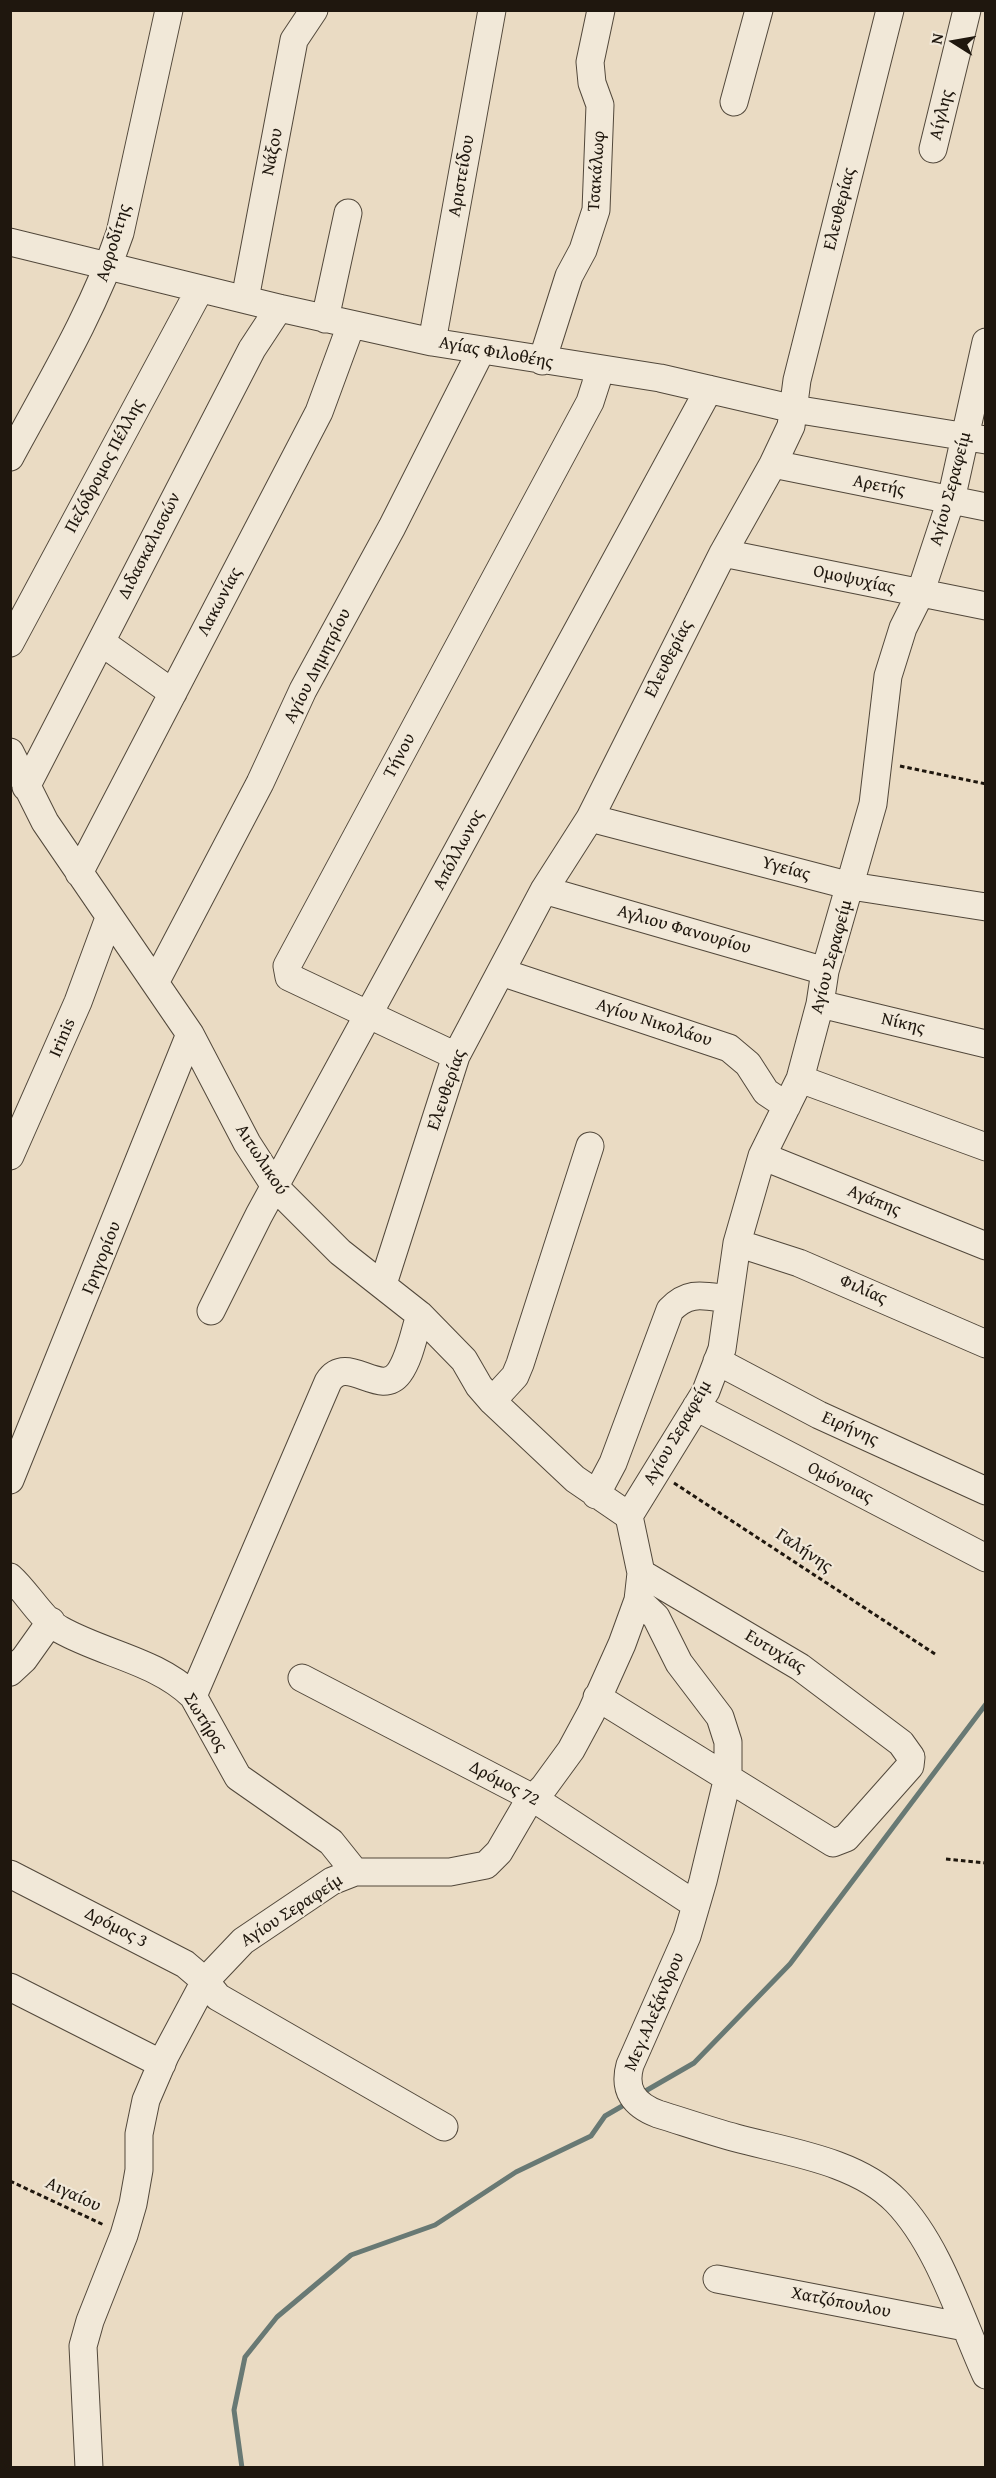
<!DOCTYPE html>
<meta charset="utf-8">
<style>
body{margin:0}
#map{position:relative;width:996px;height:2478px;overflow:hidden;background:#eadbc3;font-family:"Gentium Book Plus",serif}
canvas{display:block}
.frame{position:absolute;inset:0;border:12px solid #1f170e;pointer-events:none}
.north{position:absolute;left:924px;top:12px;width:60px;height:60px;-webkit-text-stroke:4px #f1e8d8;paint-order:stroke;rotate:281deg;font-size:16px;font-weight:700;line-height:24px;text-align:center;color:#1f170e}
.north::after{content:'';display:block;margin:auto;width:21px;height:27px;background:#1f170e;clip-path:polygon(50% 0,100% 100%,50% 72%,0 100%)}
</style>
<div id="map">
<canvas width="996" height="2478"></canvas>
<div class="frame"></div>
<div class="north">N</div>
</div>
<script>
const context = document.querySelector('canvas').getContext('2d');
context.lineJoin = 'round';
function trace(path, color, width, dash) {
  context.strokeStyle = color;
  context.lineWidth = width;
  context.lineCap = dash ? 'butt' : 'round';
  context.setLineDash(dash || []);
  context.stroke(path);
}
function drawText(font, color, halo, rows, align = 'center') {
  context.font = font + ' "Gentium Book Plus",serif';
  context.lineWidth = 4.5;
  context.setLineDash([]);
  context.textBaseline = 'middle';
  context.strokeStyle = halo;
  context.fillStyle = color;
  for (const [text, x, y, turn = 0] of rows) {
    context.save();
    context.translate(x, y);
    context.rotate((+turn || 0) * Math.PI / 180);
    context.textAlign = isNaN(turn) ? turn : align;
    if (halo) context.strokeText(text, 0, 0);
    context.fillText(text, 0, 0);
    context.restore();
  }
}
trace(new Path2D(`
 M 642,2093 L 694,2063 L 790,1964 L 986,1704
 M 242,2468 L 234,2410 L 245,2357 L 277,2317 L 351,2255 L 435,2225 L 516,2172 L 591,2136 L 605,2116 L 624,2105`), '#687974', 5);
const minor = new Path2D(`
 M 734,102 L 759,10
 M 933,149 L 967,10
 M 10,242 L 279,308 L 432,342 L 660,378 L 794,409 L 986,440
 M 245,299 L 294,40 L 314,10
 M 325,319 L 348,213
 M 432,342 L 492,10
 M 542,361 L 569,276 L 583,250 L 596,210 L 600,105 L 592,83 L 590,62 L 601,10
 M 10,457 C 50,383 93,312 120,233 L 169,10
 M 773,464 L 986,507
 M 723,553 L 986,606
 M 101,642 L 173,693
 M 10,643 L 200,289
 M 10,752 L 45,822 L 190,1034 L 247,1143 L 276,1188 L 340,1252 L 420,1315 L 464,1360 L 479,1386 L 492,1401 L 575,1479 L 629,1516
 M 26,787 L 252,349 L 279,308
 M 590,818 L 851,886 L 986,907
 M 79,873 L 319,412 L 351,325
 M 544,890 L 825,971
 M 501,972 L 729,1048 L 748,1064 L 766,1092 L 787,1106
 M 156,981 L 260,783 L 303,690 L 392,527 L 481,351
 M 820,1004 L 986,1044
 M 456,1056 L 289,977 L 287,966 L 590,402 L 600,371
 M 800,1079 L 986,1147
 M 10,1156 L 78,1002 L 109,918
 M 762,1156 L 986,1246
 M 737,1243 L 799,1263 L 986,1344
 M 383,1284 L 456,1056 L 544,890 L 590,818 L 723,553 L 773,464 L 791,426 L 797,380 L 890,10
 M 211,1311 L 259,1215 L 709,389
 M 717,1361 L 819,1415 L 986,1491
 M 492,1401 L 515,1376 L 520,1364 L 590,1146
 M 696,1407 L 986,1558
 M 10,1480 L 190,1034
 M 596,1495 L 613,1463 L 670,1310 C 689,1290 704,1296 729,1299
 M 629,1516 L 706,1391 L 722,1349 L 737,1243 L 762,1156 L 800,1079 L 820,1004 L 825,971 L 873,804 L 888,676 L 903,628 L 920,594 L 951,500 L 986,342
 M 629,1516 L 641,1573 L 638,1600 L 656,1617 L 679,1663 L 720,1717 L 728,1742 L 728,1777 L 703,1881 L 687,1936 L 630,2065 C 623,2090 634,2105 658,2114 C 684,2122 710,2131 736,2138 C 788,2152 857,2161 896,2201 C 939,2245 961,2320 986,2375
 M 10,1577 C 28,1593 41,1619 61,1630 C 104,1654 157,1661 193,1696 L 238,1777 L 331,1842 L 355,1872
 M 10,1672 L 24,1659 L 51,1621
 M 302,1678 L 533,1798 L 696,1905
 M 193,1696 L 328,1382 C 347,1352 380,1399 399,1373 C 410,1358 414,1333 420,1315
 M 597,1697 L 833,1843 L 846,1838 L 910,1766 L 911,1757 L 901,1743 L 800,1667 L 641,1573
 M 10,1874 L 185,1964 L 205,1981 L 218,1997 L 444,2127
 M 10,1987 L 162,2064
 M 717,2279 L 965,2327
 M 89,2468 L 83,2346 L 90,2321 L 124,2235 L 133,2204 L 139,2170 L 139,2134 L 146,2100 L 165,2056 L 205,1981 L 243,1941 L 332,1881 L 355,1872 L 450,1872 L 486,1865 L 499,1852 L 527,1804 L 544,1787 L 571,1750 L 591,1713 L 622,1644 L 638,1600`);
trace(minor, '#52483b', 29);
trace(new Path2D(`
 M 900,766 L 986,784
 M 674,1483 L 935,1654
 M 946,1859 L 986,1863
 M 10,2181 L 104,2225`), '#1f170e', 3, [4.5, 3]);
trace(minor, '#f1e8d8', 27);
drawText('18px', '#1f170e', '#f1e8d8', [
 ["Αίγλης",942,115,-76],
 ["Νάξου",273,152,-79],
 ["Τσακάλωφ",597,171,-86],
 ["Αριστείδου",462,176,-80],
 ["Ελευθερίας",840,209,-76],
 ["Αφροδίτης",114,243,-73],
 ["Αγίας Φιλοθέης",496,353,10],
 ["Πεζόδρομος Πέλλης",105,466,-62],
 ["Αρετής",879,486,11],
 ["Αγίου Σεραφείμ",951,489,-75],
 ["Διδασκαλισσών",150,546,-63],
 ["Ομοψυχίας",854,580,12],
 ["Λακωνίας",220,602,-62],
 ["Ελευθερίας",669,659,-63],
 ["Αγίου Δημητρίου",318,666,-63],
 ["Τήνου",400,756,-62],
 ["Απόλλωνος",459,850,-62],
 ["Υγείας",786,869,15],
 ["Αγλιου Φανουρίου",684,930,16],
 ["Αγίου Σεραφείμ",832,957,-75],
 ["Αγίου Νικολάου",654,1023,18],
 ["Νίκης",903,1024,13],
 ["Irinis",63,1038,-67],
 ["Ελευθερίας",447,1090,-71],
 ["Αιτωλικού",261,1160,57],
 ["Αγάπης",874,1201,22],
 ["Γρηγορίου",102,1258,-68],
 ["Φιλίας",863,1290,24],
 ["Ειρήνης",850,1429,24],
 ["Αγίου Σεραφείμ",678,1433,-60],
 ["Ομόνοιας",840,1483,27],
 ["Γαλήνης",804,1551,34],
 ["Ευτυχίας",775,1652,31],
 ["Σωτήρος",205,1723,58],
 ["Δρόμος 72",504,1784,28],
 ["Αγίου Σεραφείμ",292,1911,-33],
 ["Δρόμος 3",116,1928,27],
 ["Μεγ.Αλεξάνδρου",655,2012,-67],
 ["Αιγαίου",73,2195,25],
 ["Χατζόπουλου",841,2303,11]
]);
</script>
